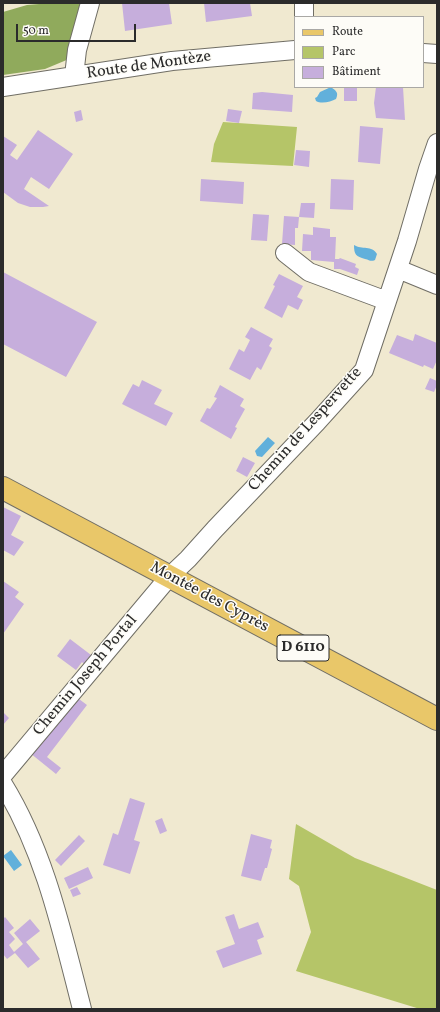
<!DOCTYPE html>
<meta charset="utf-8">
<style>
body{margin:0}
#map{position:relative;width:440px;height:1012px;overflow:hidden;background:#f0e9d0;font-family:Vollkorn,serif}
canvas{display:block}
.frame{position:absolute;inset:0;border:4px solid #2b2b2b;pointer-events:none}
.legend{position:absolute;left:294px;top:16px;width:130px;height:72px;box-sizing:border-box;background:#fdfcf7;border:1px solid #a9a8a5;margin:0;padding:5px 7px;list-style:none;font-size:12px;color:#2b2b2b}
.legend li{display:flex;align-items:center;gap:8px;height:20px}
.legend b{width:20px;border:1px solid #a9a8a5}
.scale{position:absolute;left:16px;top:24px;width:120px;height:18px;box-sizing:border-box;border:2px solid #2b2b2b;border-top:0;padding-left:5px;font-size:12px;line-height:14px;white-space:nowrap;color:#2b2b2b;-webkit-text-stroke:3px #fdfcf7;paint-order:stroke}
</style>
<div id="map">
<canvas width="440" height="1012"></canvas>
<div class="frame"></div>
<ul class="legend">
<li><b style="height:5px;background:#e9c769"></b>Route</li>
<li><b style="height:11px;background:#b5c568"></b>Parc</li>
<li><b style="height:11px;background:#c6aedc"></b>Bâtiment</li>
</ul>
<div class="scale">50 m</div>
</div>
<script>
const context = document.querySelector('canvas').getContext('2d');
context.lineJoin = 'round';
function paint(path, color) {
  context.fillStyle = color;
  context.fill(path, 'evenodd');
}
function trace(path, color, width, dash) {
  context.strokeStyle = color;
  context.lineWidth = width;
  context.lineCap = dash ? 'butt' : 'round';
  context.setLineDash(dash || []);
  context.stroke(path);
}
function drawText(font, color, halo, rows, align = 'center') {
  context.font = font + ' Vollkorn,serif';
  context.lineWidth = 3;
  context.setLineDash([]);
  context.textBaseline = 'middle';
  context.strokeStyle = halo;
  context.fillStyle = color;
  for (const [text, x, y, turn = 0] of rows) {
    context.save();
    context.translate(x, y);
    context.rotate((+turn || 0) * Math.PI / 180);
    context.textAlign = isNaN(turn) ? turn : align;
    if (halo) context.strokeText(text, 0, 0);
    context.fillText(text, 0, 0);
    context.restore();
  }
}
paint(new Path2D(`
 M 223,122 L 297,127 L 293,166 L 211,162 L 214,144 Z
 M 296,824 L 355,858 L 437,890 L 437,1009 L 420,1009 L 296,971 L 311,932 L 299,886 L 289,879 Z`), '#b5c568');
paint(new Path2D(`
 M 51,3 L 84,3 L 69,59 L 45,69 L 3,75 L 3,12 L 27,5 Z`), '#90aa5c');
paint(new Path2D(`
 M 331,87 C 336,91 339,92 336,99 C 331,102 321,104 316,101 L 315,98 L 317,97 L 320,92 Z
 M 354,245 C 362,250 372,245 377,254 L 375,260 C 370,262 370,260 365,259 C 356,256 354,255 354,245 Z
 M 268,437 L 275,443 L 262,457 L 257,456 L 255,451 Z
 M 11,850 L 22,865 L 14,871 L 3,856 Z`), '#61b0db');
paint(new Path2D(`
 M 122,3 L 169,3 L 172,24 L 125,31 Z
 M 204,3 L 250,3 L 252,16 L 206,22 Z
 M 344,87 L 357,87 L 357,101 L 344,101 Z
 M 376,87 L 403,87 L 405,120 L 376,118 L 374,103 Z
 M 262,92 L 293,95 L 292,112 L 252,109 L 253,93 Z
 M 228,109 L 242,111 L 239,123 L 226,121 Z
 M 81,110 L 83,120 L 76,122 L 74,112 Z
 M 360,126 L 383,128 L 380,164 L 358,162 Z
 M 38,130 L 73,154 L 49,189 L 31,177 L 24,189 L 49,206 L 43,207 L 30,207 L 18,203 L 3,192 L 3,136 L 17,145 L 10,155 L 17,160 Z
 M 296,150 L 310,151 L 309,167 L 294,165 Z
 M 201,179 L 244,182 L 243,204 L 200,201 Z
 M 331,179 L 354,180 L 353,210 L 330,209 Z
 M 301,203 L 315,203 L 314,218 L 299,217 Z
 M 253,214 L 269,215 L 267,241 L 251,240 Z
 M 284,216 L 299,217 L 298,228 L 295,228 L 295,245 L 282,244 Z
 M 313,227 L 330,229 L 330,237 L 336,237 L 335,259 L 339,259 L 340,258 L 356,264 L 355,267 L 359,269 L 357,275 L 340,269 L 334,269 L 334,262 L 311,260 L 311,251 L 302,251 L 303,234 L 313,235 Z
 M 3,272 L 97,322 L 66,377 L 3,344 Z
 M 279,274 L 303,286 L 297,297 L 303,300 L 298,310 L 288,305 L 282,318 L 264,308 L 275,286 L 273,285 Z
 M 251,327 L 273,339 L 269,346 L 272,348 L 261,370 L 257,367 L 250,380 L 229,369 L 239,349 L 244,352 L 250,340 L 245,337 Z
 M 415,334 L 437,343 L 437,360 L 433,369 L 424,365 L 423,367 L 389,353 L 397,335 L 413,341 Z
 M 430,378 L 437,381 L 437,385 L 434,392 L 425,389 Z
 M 142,380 L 162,390 L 154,404 L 173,413 L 166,426 L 122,404 L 133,384 L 139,387 Z
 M 220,385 L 244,399 L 240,406 L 245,409 L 235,427 L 237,428 L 231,439 L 200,421 L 207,408 L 210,409 L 217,398 L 214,397 Z
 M 243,457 L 255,463 L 247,477 L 236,471 Z
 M 3,507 L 21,516 L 11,535 L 24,542 L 14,556 L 3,550 Z
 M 3,581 L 19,592 L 15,597 L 24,604 L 3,634 Z
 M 70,639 L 95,658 L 87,667 L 82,662 L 76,670 L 57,656 Z
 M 75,696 L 87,705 L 47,757 L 61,768 L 56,774 L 30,753 Z
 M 3,712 L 9,718 L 3,725 Z
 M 130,798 L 145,803 L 134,840 L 140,842 L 130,874 L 103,865 L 113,833 L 118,835 Z
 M 162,818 L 167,831 L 160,834 L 155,821 Z
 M 251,834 L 272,840 L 270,848 L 272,849 L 267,868 L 265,868 L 261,881 L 241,876 Z
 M 79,835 L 85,841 L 61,866 L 55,860 Z
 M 88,867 L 93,878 L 69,889 L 64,878 Z
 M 77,887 L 81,894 L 73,897 L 70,890 Z
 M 234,914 L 239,929 L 258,922 L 264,937 L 257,940 L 262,954 L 223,968 L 216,951 L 235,944 L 225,917 Z
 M 5,917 L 14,928 L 9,932 L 15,939 L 9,945 L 14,952 L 23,944 L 14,933 L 30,919 L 40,931 L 26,942 L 40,959 L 28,968 L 15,953 L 7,959 L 3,954 L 3,919 Z`), '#c6aedc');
const minor = new Path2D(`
 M 304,17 L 304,3
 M 423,53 L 437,54
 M 74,76 L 77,50 L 90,3
 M 3,87 L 172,61 L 295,50
 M 285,253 L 309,272 L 387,301
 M 398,269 L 437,285
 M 3,775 L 169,577 L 188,559 L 215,529 L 317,422 L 364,370 L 407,241 L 428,169 L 437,143
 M 3,784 C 45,852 62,932 82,1009`);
const major = new Path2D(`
 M 3,488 L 437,719`);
trace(minor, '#706e65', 20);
trace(major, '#706e65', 24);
trace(minor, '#fff', 18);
trace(major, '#e9c769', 22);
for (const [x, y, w] of [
 [303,648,52]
]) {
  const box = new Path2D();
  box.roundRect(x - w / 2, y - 13, w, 26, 3);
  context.fillStyle = '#fdfcf7';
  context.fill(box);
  trace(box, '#2b2b2b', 1);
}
drawText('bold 15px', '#2b2b2b', null, [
 ["D 6110",303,648]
]);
drawText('16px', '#2b2b2b', '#fdfcf7', [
 ["Route de Montèze",149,66,-8],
 ["Chemin de Lespervette",306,430,-48],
 ["Montée des Cyprès",209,598,28],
 ["Chemin Joseph Portal",86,676,-50]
]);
</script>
